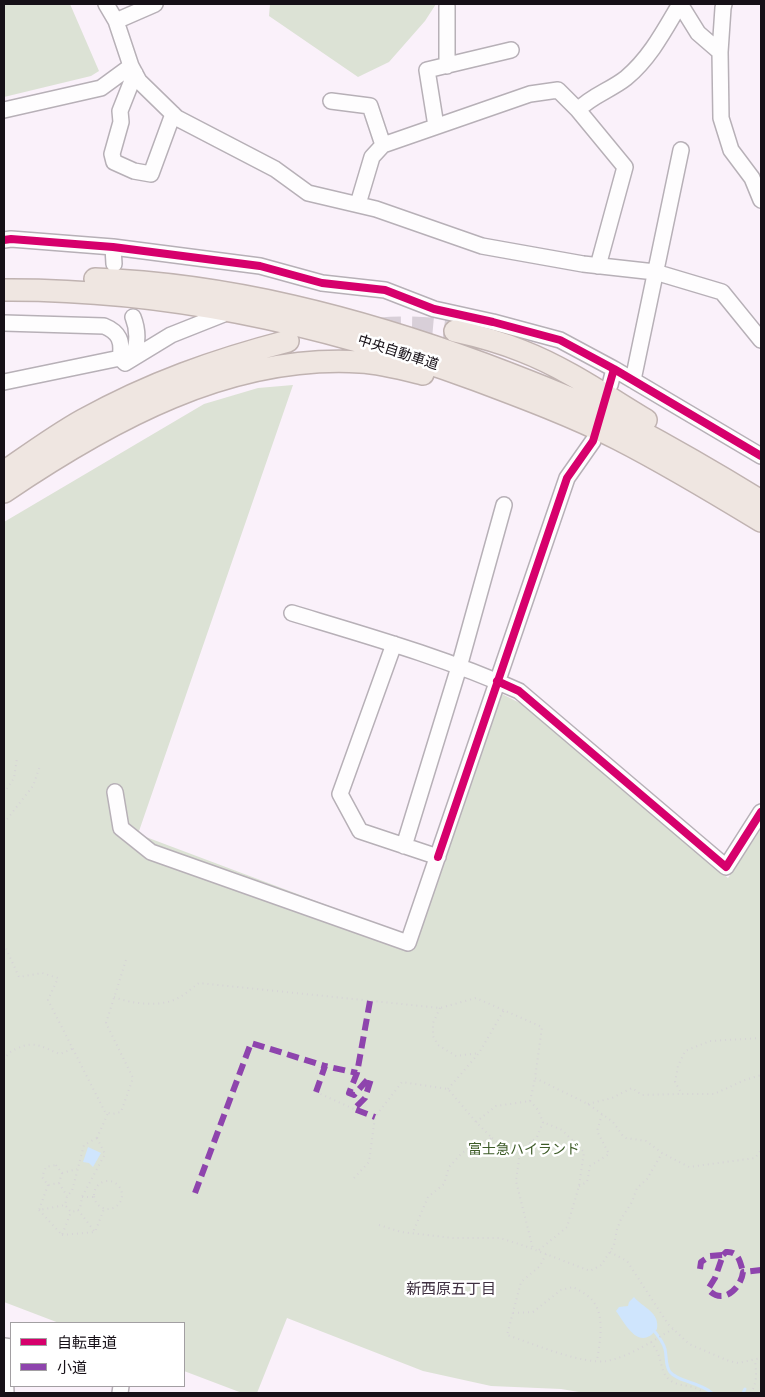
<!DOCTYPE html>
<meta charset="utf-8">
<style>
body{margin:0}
#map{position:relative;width:765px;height:1397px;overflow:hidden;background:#faf1fa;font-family:Arial,"Noto Sans JP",sans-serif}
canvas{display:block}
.frame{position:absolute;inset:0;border:5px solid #161017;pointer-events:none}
.legend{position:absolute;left:10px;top:1322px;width:175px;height:65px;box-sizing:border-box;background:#fff;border:1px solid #a29fa2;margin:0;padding:6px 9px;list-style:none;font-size:15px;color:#161017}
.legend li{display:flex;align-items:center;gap:10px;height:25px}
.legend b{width:25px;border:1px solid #a29fa2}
</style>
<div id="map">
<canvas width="765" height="1397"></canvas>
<div class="frame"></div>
<ul class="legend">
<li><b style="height:6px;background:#d6006c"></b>自転車道</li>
<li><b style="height:6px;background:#8e44ad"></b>小道</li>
</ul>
</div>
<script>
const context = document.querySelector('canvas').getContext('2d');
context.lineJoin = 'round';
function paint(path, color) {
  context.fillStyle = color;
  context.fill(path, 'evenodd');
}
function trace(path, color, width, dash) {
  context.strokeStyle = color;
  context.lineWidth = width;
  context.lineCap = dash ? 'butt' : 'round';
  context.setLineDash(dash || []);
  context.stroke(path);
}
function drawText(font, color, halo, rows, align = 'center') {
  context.font = font + ' Arial,"Noto Sans JP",sans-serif';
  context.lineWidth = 5;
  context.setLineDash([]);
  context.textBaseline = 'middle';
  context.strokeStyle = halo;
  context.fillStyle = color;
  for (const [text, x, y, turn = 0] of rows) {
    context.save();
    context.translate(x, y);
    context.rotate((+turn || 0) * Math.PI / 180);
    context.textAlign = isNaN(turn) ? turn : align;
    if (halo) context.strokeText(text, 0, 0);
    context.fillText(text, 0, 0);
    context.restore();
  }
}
paint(new Path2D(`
 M 4,4 L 70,4 L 99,71 L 91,76 L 4,97 Z
 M 270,4 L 436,4 L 425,21 L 389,62 L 358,77 L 269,16 Z
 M 293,385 L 138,834 L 417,939 L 502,694 L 522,704 L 728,878 L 761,829 L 761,1393 L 585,1393 L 561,1389 L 491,1386 L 423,1371 L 287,1318 L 257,1393 L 242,1393 L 184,1371 L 184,1323 L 59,1323 L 4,1302 L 4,522 L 204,404 L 258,388 Z`), '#dce2d5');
paint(new Path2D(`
 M 88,1147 L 101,1153 L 93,1167 L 89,1163 L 83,1162 Z
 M 634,1297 C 643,1308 660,1312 657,1329 C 639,1352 626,1325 616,1311 L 619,1307 L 628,1306 L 629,1302 Z`), '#cfe5fd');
trace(new Path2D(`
 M 655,1332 C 659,1337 663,1342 665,1349 C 667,1357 665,1365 670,1372 C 678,1382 700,1382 712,1393
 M 743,1393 L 745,1389`), '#cfe5fd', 3);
trace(new Path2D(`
 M 380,328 C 406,326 430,327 455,331`), '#d8cfd8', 21, [21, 11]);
const minor = new Path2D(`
 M 106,4 L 116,21 L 131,66 L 139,81 L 177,118 L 275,169 L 308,193 L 376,209 L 482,246 L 583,264 L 655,272 L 722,292 L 761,340
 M 680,4 L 698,33 L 720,52 L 721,118 L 731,150 L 752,178 L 761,200
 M 116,21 L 155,4
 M 720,52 L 723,8 L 724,4
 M 447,66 L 447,6
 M 135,73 L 120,111 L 121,122 L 112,154 L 114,162 L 134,171 L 151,174 L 173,114
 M 331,101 L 370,106 L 383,145 L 372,157 L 358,204
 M 4,110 L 101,88 L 131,66
 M 436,126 L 427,70 L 511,50
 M 383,145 L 530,94 L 558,90 L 578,110
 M 4,240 L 11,239 L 113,247 L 260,266 L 322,283 L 385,290 L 434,309 L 493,322 L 560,340 L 614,369 L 761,456
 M 113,247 L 114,264
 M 598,266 L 625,167 L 578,110 C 591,96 611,90 626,78 C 650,58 664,31 680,4
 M 4,323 L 104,326 C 119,332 123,341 120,358 L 125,363 L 171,335 L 229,312
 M 132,359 C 138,345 139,332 133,317
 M 633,380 L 681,150
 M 4,382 L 120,358
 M 610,385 L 614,369
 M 292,613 C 368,636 446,658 519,691 L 726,867 L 761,812
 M 394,644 L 340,794 L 360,831 L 438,857
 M 115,792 L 121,828 L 151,852 L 408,943 L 567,478 L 593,441
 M 404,846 L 459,667 L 504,505
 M 6,1393 L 4,1346 L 11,1347
 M 120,1393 L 121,1386`);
const highway = new Path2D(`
 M 95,279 C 229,284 359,318 484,364 C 532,382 581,401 627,424 C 672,448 717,474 761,501
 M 4,290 C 165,289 325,324 476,380 C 524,398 572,416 618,439 C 667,464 715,493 761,521
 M 455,331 C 478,336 500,342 522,351 C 566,368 606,396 646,420
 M 4,472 C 30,454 56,435 83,420 C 150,383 215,360 288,341
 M 4,492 C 109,421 229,354 360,362 C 381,363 403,369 423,374`);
trace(minor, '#b7b0b7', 18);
trace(highway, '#c0b3b1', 24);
trace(new Path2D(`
 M 4,793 L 14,778 L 17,758
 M 4,823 L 33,786 L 40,766
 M 4,944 L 19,977 L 42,973 L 58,978 L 48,1000 L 105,1112 L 112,1114 L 121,1112 L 133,1078 L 106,1023 L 126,960
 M 114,997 C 132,1004 162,1008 180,997 C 187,993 193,987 199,983 L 440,1008 L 476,998 L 542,1027 L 535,1078 L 588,1104 L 613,1122 L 623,1136 L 626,1138 L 646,1141 L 662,1153 L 689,1167 L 755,1158 L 761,1150
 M 440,1008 L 433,1023 L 433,1036 L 438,1045 L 456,1056 L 479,1053
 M 761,1038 L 710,1041 L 685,1051 L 678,1066 L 675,1082 L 682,1094 L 714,1094 L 745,1080 L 761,1075
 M 4,1060 C 8,1053 11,1051 18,1048 C 35,1040 44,1048 60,1054 L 72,1049
 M 448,1089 L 479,1053 L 504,1010
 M 316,1092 L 354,1109
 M 530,1101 L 535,1079
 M 588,1104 L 612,1098 L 632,1088 L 642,1095 L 682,1094
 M 476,1122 L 496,1106 L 530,1101 L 538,1110 L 543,1122 L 537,1137 L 520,1152 L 516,1181 L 533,1249
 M 97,1138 L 105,1154 L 82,1197 L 80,1209 L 76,1211 L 71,1212 L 65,1205 L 67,1196 L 72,1191 L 84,1145 Z
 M 97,1138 L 108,1113
 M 492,1138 L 508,1150 L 520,1152
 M 56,1165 L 62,1173 L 59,1183 L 48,1185 L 42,1177 L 46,1167 Z
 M 62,1173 L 77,1169
 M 354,1178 L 369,1162 L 375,1117 L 402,1082 L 448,1089 L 476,1122 L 492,1138 L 476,1145 L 462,1153 L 449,1167 L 444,1184 L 428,1197 L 413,1232
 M94 1195a14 14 0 1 1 28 0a14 14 0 1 1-28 0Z
 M 59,1183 L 67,1196
 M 48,1185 L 39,1210 L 65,1205
 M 579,1186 L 587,1182 L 590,1166 L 609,1154 L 597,1131 L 602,1114
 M 82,1197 L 95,1197
 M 39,1210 L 62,1235 L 71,1212
 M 78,1210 L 95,1232 L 104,1209
 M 379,1225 L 401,1232 L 453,1238 L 500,1238 L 525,1246 L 590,1271 L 601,1265 L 610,1252 L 614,1245 L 617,1229 L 621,1219 L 632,1202 L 637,1188 L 647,1179 L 662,1153
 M 62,1235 L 95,1232
 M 539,1250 L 567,1227 L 579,1186 L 584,1152 L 562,1130 L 543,1122
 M 610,1252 L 627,1261 L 668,1324 L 689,1344 L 729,1361 L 738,1363 L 761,1358
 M 546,1254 L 540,1266 L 521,1282 L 507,1335 C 531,1343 583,1365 607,1361 C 631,1356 652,1341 673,1329
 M 513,1313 L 533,1312 L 561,1290 L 573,1287 C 579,1290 586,1294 590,1298 C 606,1312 600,1342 597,1360
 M 651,1342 C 654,1346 657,1350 659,1356 C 662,1365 662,1375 671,1381 C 683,1388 692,1383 704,1393
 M 750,1393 C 758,1385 756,1370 755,1360`), '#d6d4d6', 2, [1, 4]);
trace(minor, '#fefdfe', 15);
trace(highway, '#efe6e1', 21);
trace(new Path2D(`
 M 370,1001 L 357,1073 L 349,1093 L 354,1095 L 368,1079 L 371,1079 L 365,1098 L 354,1109 L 375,1117
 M 316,1092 L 325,1066 L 357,1073
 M 195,1193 L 251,1043 L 325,1066
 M 723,1255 L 726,1252 C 739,1251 740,1262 743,1272
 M 700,1269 L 701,1262 L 710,1256 L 723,1255 L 715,1278 L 708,1289 C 722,1306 741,1289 743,1272 L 761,1270`), '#8e44ad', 6, [12, 6]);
trace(new Path2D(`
 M 4,240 L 11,239 L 113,247 L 260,266 L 322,283 L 385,290 L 434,309 L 493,322 L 560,340 L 614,369 L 761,456
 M 497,681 L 519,691 L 726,867 L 761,812
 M 438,857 L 567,478 L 593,441 L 614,369`), '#d6006c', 8);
drawText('14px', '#161017', '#fff', [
 ["中央自動車道",398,353,18]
]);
drawText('14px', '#3d5b27', '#fff', [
 ["富士急ハイランド",524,1150]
]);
drawText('15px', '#3f3041', '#fff', [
 ["新西原五丁目",451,1290]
]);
</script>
